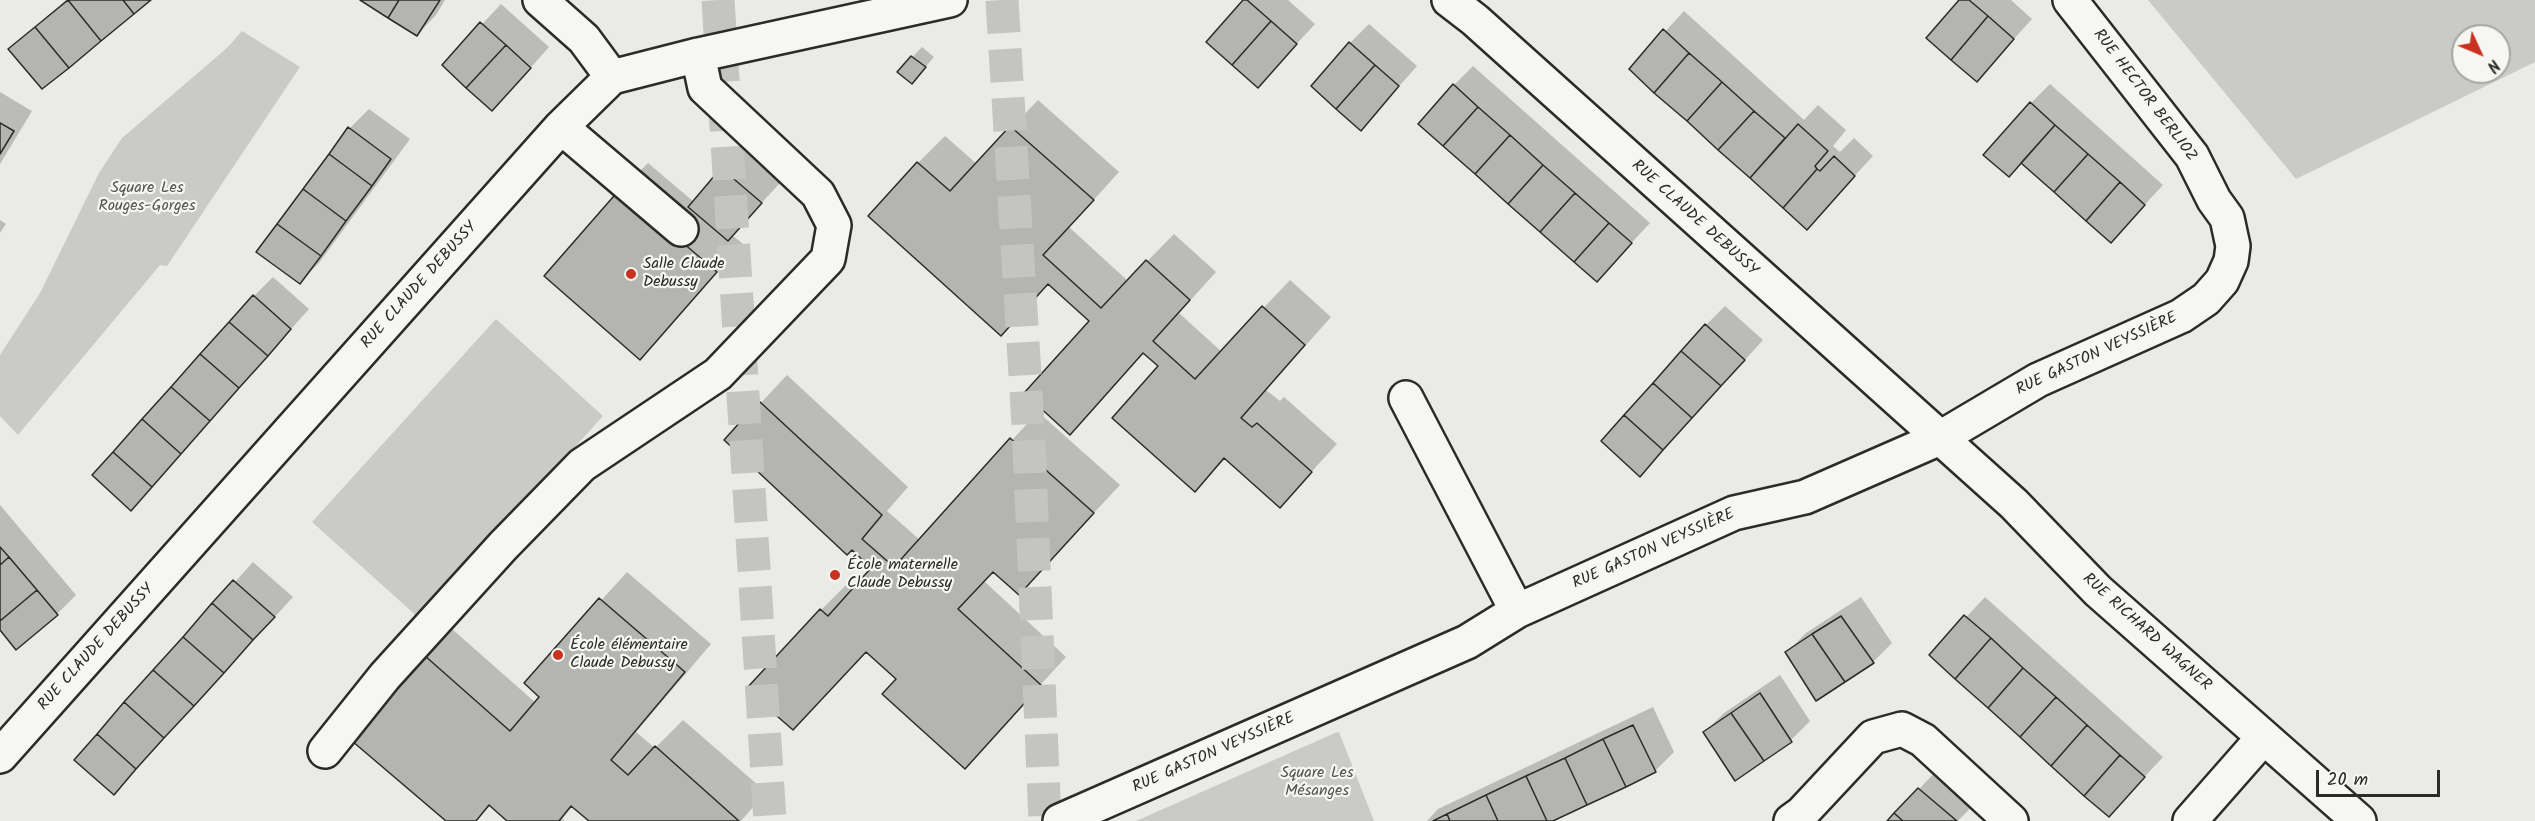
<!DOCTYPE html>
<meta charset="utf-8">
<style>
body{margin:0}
#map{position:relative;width:2535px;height:821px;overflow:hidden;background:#eaeae6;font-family:Kalam,sans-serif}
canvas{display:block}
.north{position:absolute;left:2451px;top:24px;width:60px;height:60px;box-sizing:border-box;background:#f6f6f2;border:2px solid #a5a5a2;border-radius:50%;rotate:134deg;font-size:16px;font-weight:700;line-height:24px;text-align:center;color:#2b2b2b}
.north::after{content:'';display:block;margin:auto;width:21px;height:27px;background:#c8321e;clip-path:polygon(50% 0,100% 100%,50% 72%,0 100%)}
.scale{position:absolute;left:2316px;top:770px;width:124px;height:27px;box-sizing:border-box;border:3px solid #2b2b2b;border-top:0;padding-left:8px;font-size:18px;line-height:21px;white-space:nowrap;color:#2b2b2b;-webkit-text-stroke:4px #f6f6f2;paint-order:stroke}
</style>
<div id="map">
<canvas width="2535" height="821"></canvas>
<div class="north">N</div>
<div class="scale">20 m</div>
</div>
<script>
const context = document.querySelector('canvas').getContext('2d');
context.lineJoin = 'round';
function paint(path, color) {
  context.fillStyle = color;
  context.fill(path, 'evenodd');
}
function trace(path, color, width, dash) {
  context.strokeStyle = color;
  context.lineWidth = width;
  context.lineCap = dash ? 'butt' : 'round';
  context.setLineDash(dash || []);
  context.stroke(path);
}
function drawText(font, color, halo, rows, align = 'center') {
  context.font = font + ' Kalam,sans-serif';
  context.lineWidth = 4.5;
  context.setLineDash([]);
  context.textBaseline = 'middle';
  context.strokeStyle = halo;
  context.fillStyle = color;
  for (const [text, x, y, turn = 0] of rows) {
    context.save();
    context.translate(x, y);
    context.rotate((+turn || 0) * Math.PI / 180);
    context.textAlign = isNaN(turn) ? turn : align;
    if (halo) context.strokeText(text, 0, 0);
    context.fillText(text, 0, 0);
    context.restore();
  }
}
paint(new Path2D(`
 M 2148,0 L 2535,0 L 2535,62 L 2296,179 ZM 2463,36 L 2499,36 L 2499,72 L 2463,72 Z
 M 242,31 L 300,67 L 167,266 L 160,265 L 18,435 L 0,416 L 0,355 L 40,293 L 99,173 L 122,138 L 228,47 Z
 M 496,319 L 603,416 L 420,619 L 312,522 Z
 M 1339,732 L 1374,821 L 1136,821 L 1335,733 Z`), '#cacac7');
paint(new Path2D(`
 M 66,0 L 149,0 L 11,49 Z
 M 362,0 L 445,0 L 436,15 L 417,35 Z
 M 1245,0 L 1288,0 L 1315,24 L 1258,86 Z
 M 1961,0 L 2011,0 L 2032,19 L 1977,80 Z
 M 501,4 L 549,47 L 511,90 L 444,65 Z
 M 1684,11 L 1804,120 L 1818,105 L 1846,130 L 1833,146 L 1840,152 L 1854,138 L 1873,156 L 1807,227 L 1631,69 Z
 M 1369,24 L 1417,66 L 1361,129 L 1350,43 Z
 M 922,47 L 934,57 L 921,72 L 899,71 Z
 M 1473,66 L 1650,223 L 1597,280 L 1454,85 Z
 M 2050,84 L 2163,185 L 2111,241 L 2031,103 Z
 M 0,92 L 32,111 L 0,164 Z
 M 1038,100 L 1119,172 L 1069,227 L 1128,281 L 1174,234 L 1216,272 L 1179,313 L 1222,352 L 1290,280 L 1331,317 L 1266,390 L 1280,401 L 1284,397 L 1337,444 L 1280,506 L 1226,458 L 1195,490 L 1160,366 L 1144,353 L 1070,432 L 1091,321 L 1049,283 L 1000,334 L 918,163 L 945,136 L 977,164 Z
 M 369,109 L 410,139 L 319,263 L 300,282 L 258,252 L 350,128 Z
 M 742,149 L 780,183 L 732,235 L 743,244 L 640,358 L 621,190 L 648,163 L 694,202 Z
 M 0,220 L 6,224 L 0,233 Z
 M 273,277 L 309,309 L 131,508 L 254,296 Z
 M 1725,306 L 1763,340 L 1640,475 L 1706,325 Z
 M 787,375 L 908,487 L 887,511 L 920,540 L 1038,412 L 1120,485 L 1019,593 L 994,570 L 984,581 L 1066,657 L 965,767 L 898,679 L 821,610 L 848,583 L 855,589 L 873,568 L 726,440 Z
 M 0,505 L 76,595 L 57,614 L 0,628 Z
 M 253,562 L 293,597 L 113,793 L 76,760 Z
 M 627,572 L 711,644 L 636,732 L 655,748 L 683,720 L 766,792 L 741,821 L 591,821 L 573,806 L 562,819 L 565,821 L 509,821 L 491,805 L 476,821 L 448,821 L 354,741 L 426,656 L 452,629 L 536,703 L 541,697 L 526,683 Z
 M 1861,597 L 1892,643 L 1873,662 L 1787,652 L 1806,633 Z
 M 1985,597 L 2163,757 L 2109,815 L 1931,655 Z
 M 1780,675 L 1810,721 L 1791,740 L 1736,778 L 1705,732 L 1724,713 Z
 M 1653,707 L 1674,752 L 1655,771 L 1550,821 L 1427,821 L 1438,809 Z
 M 1938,769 L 1976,802 L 1958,821 L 1889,821 Z`), '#0003');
const building = new Path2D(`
 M 68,0 L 101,41 L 69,68 L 35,27 Z
 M 68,0 L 123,0 L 134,14 L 101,41 Z
 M 123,0 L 151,0 L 134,14 Z
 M 360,0 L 399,0 L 388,18 Z
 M 399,0 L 440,0 L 417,36 L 388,18 Z
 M 1243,0 L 1247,0 L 1271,21 L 1232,65 L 1206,42 Z
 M 1959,0 L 1969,0 L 1988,16 L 1951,60 L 1926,38 Z
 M 1988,16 L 2014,39 L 1977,82 L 1951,60 Z
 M 1271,21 L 1297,44 L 1258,88 L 1232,65 Z
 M 480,22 L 506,45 L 466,88 L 442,65 Z
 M 35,27 L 69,68 L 42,89 L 8,49 Z
 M 1663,29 L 1689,53 L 1654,93 L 1629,69 Z
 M 1349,42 L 1375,65 L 1336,109 L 1311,86 Z
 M 506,45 L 531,68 L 492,111 L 466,88 Z
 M 1689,53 L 1722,82 L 1687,121 L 1654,93 Z
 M 911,56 L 926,67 L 912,84 L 897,72 Z
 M 1375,65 L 1399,86 L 1361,131 L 1336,109 Z
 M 1722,82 L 1754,111 L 1718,150 L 1687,121 Z
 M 1453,84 L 1478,107 L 1443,146 L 1418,124 Z
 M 2030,102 L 2055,125 L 2009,177 L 1983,155 Z
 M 1478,107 L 1510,135 L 1475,174 L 1443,146 Z
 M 1754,111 L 1785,138 L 1750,178 L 1718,150 Z
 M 0,123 L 14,131 L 0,154 Z
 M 1798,124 L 1828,151 L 1815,166 L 1817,169 L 1783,208 L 1750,178 Z
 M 2055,125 L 2088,154 L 2054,192 L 2021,163 Z
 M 1010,126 L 1094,200 L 1043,255 L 1101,308 L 1146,260 L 1190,300 L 1153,341 L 1195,379 L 1262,306 L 1305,345 L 1241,418 L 1252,427 L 1257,423 L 1312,472 L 1280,508 L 1224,458 L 1195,492 L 1112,418 L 1158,366 L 1143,353 L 1070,435 L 1024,393 L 1089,321 L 1048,284 L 1001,336 L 868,216 L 917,162 L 950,191 Z
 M 348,127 L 391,159 L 372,186 L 329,154 Z
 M 1510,135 L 1543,165 L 1508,204 L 1475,174 Z
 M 329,154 L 372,186 L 346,221 L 303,189 Z
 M 2088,154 L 2120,182 L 2086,221 L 2054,192 Z
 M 1834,156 L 1855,176 L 1807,230 L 1783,208 L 1817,169 L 1820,171 Z
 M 1543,165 L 1575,193 L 1540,232 L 1508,204 Z
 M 721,168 L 762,203 L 728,241 L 688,207 Z
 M 2120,182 L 2145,205 L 2111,243 L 2086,221 Z
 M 303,189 L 346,221 L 321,256 L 277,224 Z
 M 620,189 L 717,272 L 640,360 L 544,276 Z
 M 1575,193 L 1609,223 L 1574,262 L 1540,232 Z
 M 1609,223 L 1632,243 L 1597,282 L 1574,262 Z
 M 277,224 L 321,256 L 300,284 L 256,252 Z
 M 253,295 L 291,329 L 268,356 L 229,322 Z
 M 229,322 L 268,356 L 239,388 L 200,354 Z
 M 1705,324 L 1745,360 L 1721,386 L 1681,351 Z
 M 1681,351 L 1721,386 L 1692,418 L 1653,383 Z
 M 200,354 L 239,388 L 210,421 L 171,387 Z
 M 1653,383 L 1692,418 L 1663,450 L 1624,415 Z
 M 171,387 L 210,421 L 181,454 L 142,419 Z
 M 759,401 L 882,515 L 862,539 L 894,567 L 1010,438 L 1094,513 L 1019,595 L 993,572 L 958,609 L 1041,685 L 965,769 L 882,694 L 896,679 L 866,652 L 793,730 L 746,689 L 820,609 L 828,616 L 871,568 L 852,550 L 847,555 L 724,440 Z
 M 1624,415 L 1663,450 L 1640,477 L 1601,441 Z
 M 142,419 L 181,454 L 152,487 L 113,452 Z
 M 113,452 L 152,487 L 131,511 L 92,475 Z
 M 0,547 L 9,557 L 0,565 Z
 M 9,557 L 37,590 L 0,621 L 0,565 Z
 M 233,580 L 275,617 L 253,640 L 212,603 Z
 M 37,590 L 58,615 L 16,650 L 0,630 L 0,621 Z
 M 599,598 L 685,672 L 611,760 L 628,775 L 655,746 L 739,821 L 589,821 L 571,806 L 559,821 L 507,821 L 489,805 L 476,821 L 446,821 L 352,741 L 424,655 L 510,731 L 539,697 L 524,683 Z
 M 212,603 L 253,640 L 224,673 L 183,637 Z
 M 1964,615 L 1991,638 L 1955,679 L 1929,655 Z
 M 1841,616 L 1874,663 L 1845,682 L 1812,634 Z
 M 1812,634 L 1845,682 L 1816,701 L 1785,652 Z
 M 183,637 L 224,673 L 194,706 L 153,670 Z
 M 1991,638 L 2023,668 L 1988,708 L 1955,679 Z
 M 2023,668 L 2056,697 L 2020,737 L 1988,708 Z
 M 153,670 L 194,706 L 164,738 L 124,702 Z
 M 1760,693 L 1792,742 L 1764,761 L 1731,713 Z
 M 2056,697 L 2087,725 L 2051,766 L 2020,737 Z
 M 124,702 L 164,738 L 136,769 L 97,734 Z
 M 1731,713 L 1764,761 L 1735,781 L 1703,732 Z
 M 1633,725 L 1656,772 L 1626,787 L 1603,739 Z
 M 2087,725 L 2120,755 L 2084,796 L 2051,766 Z
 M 97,734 L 136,769 L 114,795 L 74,760 Z
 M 1603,739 L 1626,787 L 1587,805 L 1565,758 Z
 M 2120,755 L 2145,777 L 2109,817 L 2084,796 Z
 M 1565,758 L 1587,805 L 1553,821 L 1547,821 L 1526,776 Z
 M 1526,776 L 1547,821 L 1498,821 L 1486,795 Z
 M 1918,788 L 1957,821 L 1903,821 L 1894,813 Z
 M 1486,795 L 1498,821 L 1450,821 L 1447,814 Z
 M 1894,813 L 1903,821 L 1887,821 Z
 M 1447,814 L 1450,821 L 1433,821 Z`);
paint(building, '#b4b4b1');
trace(building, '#2b2b2b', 1.5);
trace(new Path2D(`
 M 718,0 L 770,821
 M 1002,0 L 1028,424 L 1045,821`), '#c4c4c1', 33, [33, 16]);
const minor = new Path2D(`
 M 540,0 L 584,39 L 612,77
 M 1449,0 L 1475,20 L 2014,504 L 2098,591 L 2359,821
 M 561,127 L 681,229
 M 1406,398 L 1517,611
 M 325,751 L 385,676 L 503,546 L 582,465 L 718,374 L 828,259 L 834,225 L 818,194 L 705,88 L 698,55
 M 0,756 L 561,127 L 612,77 L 698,55 L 950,0
 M 1060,821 L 1467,642 L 1517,611 L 1734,513 L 1805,497 L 1940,438 L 2038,380 L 2181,316 L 2206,299 L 2222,281 L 2231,261 L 2233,246 L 2227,218 L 2214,200 L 2192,156 L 2070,0
 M 1791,821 L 1802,813 L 1873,737 L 1902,729 L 1923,740 L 2011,821
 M 2190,821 L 2263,738`);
trace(minor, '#2b2b2b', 38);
trace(minor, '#f6f6f2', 33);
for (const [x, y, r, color] of [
 [631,274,6,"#c8321e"],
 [835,575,6,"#c8321e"],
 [558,655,6,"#c8321e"]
]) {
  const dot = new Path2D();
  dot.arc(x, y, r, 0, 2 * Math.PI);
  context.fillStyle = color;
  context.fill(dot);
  trace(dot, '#f6f6f2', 2);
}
drawText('16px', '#2b2b2b', '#f6f6f2', [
 ["RUE HECTOR BERLIOZ",2144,96,53],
 ["RUE CLAUDE DEBUSSY",1694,219,42],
 ["RUE CLAUDE DEBUSSY",420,286,-48],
 ["RUE GASTON VEYSSIÈRE",2097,355,-25],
 ["RUE GASTON VEYSSIÈRE",1654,550,-24],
 ["RUE RICHARD WAGNER",2146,633,42],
 ["RUE CLAUDE DEBUSSY",97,648,-48],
 ["RUE GASTON VEYSSIÈRE",1214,754,-24]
]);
drawText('16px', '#535352', '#f6f6f2', [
 ["Square Les",147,189],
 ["Rouges-Gorges",147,207],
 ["Square Les",1317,774],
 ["Mésanges",1317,792]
]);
drawText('16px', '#2b2b2b', '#f6f6f2', [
 ["Salle Claude",643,265],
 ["Debussy",643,283],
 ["École maternelle",847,566],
 ["Claude Debussy",847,584],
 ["École élémentaire",570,646],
 ["Claude Debussy",570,664]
], 'left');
</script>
